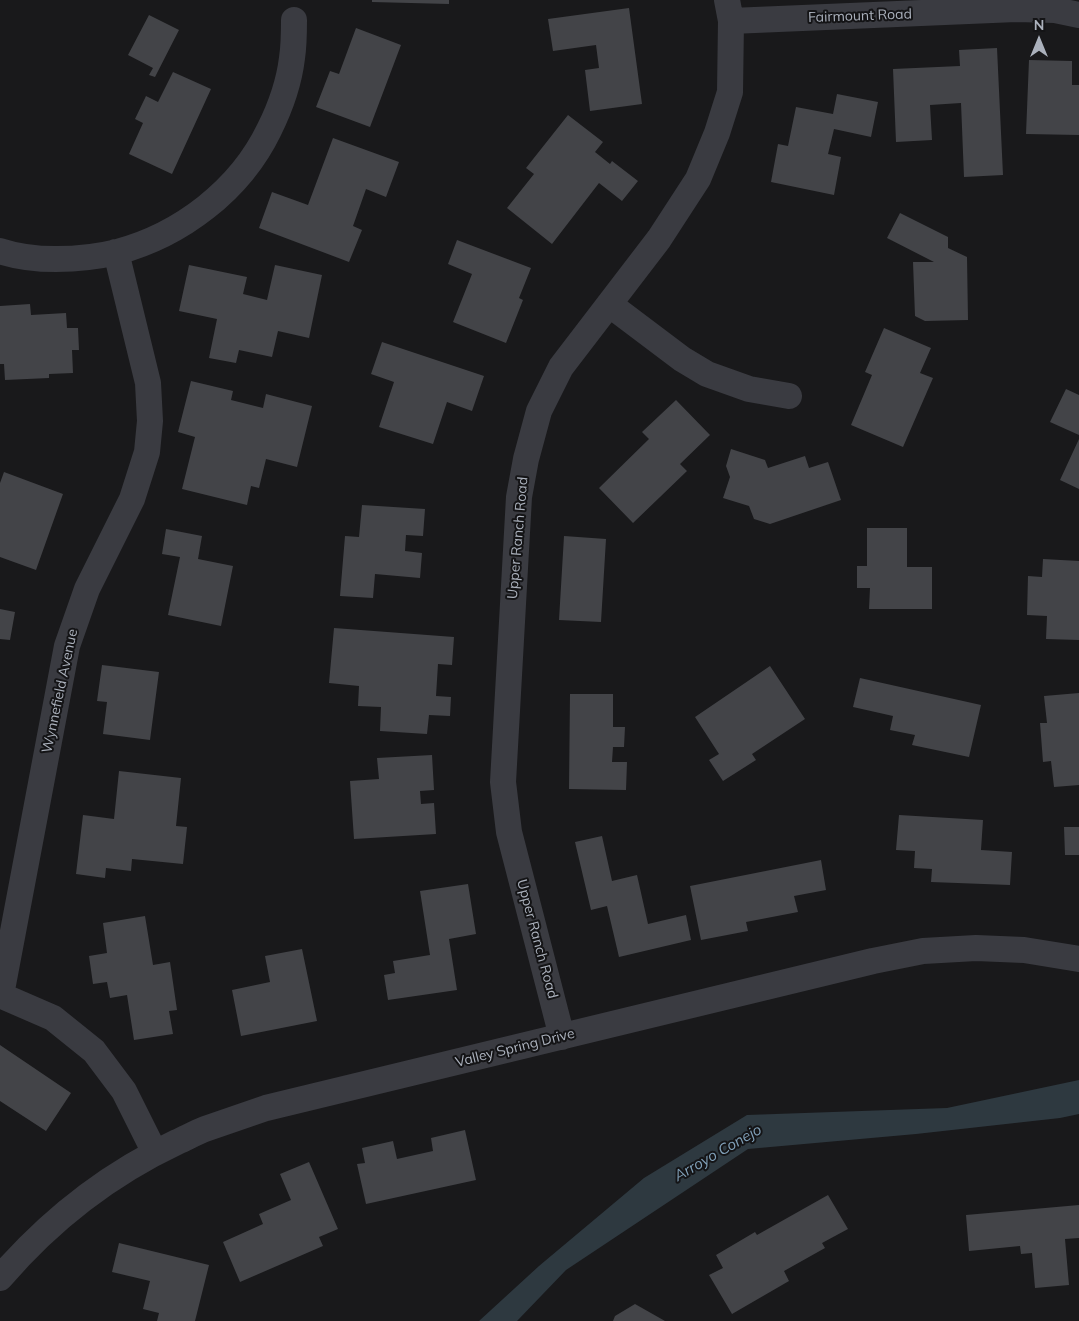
<!DOCTYPE html>
<style>
body{margin:0}
#map{position:relative;width:1079px;height:1321px;overflow:hidden;background:#19191b;font-family:Mulish,sans-serif}
canvas{display:block}
.north{position:absolute;left:1014px;top:15px;width:50px;height:50px;-webkit-text-stroke:4px #141416;paint-order:stroke;rotate:0deg;font-size:14px;font-weight:700;line-height:20px;text-align:center;color:#abb1bc}
.north::after{content:'';display:block;margin:auto;width:18px;height:22px;background:#abb1bc;clip-path:polygon(50% 0,100% 100%,50% 72%,0 100%)}
</style>
<div id="map">
<canvas width="1079" height="1321"></canvas>
<div class="north">N</div>
</div>
<script>
const context = document.querySelector('canvas').getContext('2d');
context.lineJoin = 'round';
function paint(path, color) {
  context.fillStyle = color;
  context.fill(path, 'evenodd');
}
function trace(path, color, width, dash) {
  context.strokeStyle = color;
  context.lineWidth = width;
  context.lineCap = dash ? 'butt' : 'round';
  context.setLineDash(dash || []);
  context.stroke(path);
}
function drawText(font, color, halo, rows, align = 'center') {
  context.font = font + ' Mulish,sans-serif';
  context.lineWidth = 4;
  context.setLineDash([]);
  context.textBaseline = 'middle';
  context.strokeStyle = halo;
  context.fillStyle = color;
  for (const [text, x, y, turn = 0] of rows) {
    context.save();
    context.translate(x, y);
    context.rotate((+turn || 0) * Math.PI / 180);
    context.textAlign = isNaN(turn) ? turn : align;
    if (halo) context.strokeText(text, 0, 0);
    context.fillText(text, 0, 0);
    context.restore();
  }
}
paint(new Path2D(`
 M 1079,1080 L 1079,1114 L 1060,1118 L 916,1134 L 748,1149 L 566,1270 L 517,1321 L 479,1321 L 539,1266 L 644,1178 L 747,1115 L 947,1108 Z`), '#2e3940');
paint(new Path2D(`
 M 372,0 L 449,0 L 449,4 L 372,2 Z
 M 629,8 L 642,104 L 590,111 L 585,70 L 599,68 L 596,45 L 553,51 L 548,19 Z
 M 149,15 L 179,30 L 155,77 L 149,75 L 153,68 L 128,55 Z
 M 356,28 L 401,45 L 370,127 L 316,107 L 330,71 L 339,74 Z
 M 997,48 L 1003,175 L 964,177 L 961,103 L 930,105 L 932,140 L 896,142 L 893,69 L 960,66 L 959,50 Z
 M 1029,60 L 1072,61 L 1072,85 L 1079,85 L 1079,135 L 1026,134 Z
 M 173,72 L 211,89 L 172,174 L 129,154 L 143,123 L 135,119 L 146,96 L 158,102 Z
 M 837,94 L 878,102 L 871,137 L 834,129 L 828,154 L 841,157 L 834,195 L 771,182 L 778,144 L 788,146 L 796,107 L 833,114 Z
 M 568,115 L 603,142 L 595,152 L 610,164 L 612,161 L 638,181 L 622,201 L 599,183 L 552,244 L 507,208 L 534,174 L 526,168 Z
 M 333,138 L 399,162 L 386,197 L 366,189 L 353,226 L 362,230 L 349,262 L 259,228 L 272,192 L 308,205 Z
 M 900,213 L 948,237 L 948,248 L 967,257 L 968,320 L 925,321 L 915,316 L 913,262 L 934,262 L 887,238 Z
 M 457,240 L 531,268 L 519,298 L 523,300 L 506,343 L 453,322 L 472,274 L 448,264 Z
 M 189,265 L 247,277 L 243,294 L 267,300 L 275,265 L 322,275 L 309,338 L 278,331 L 272,357 L 239,350 L 236,363 L 209,358 L 217,319 L 179,311 Z
 M 30,304 L 31,315 L 66,313 L 67,328 L 78,328 L 79,350 L 72,350 L 73,373 L 49,374 L 49,378 L 5,380 L 4,364 L 0,364 L 0,306 Z
 M 884,328 L 931,348 L 920,373 L 933,378 L 903,447 L 851,425 L 872,375 L 865,372 Z
 M 382,342 L 484,376 L 472,411 L 447,402 L 433,444 L 379,427 L 394,382 L 371,374 Z
 M 191,381 L 233,391 L 231,400 L 263,408 L 266,394 L 312,406 L 297,467 L 266,459 L 259,488 L 251,486 L 247,505 L 182,489 L 195,437 L 178,432 Z
 M 1066,389 L 1079,395 L 1079,435 L 1050,422 Z
 M 676,400 L 710,435 L 680,464 L 687,471 L 633,523 L 599,488 L 649,439 L 642,432 Z
 M 1079,439 L 1079,489 L 1060,480 Z
 M 731,449 L 765,460 L 768,468 L 805,456 L 809,468 L 828,462 L 841,500 L 770,524 L 754,519 L 749,506 L 723,498 L 730,477 L 726,466 Z
 M 4,472 L 63,494 L 36,570 L 0,557 L 0,483 Z
 M 362,505 L 425,509 L 423,536 L 406,535 L 405,551 L 422,553 L 420,578 L 375,574 L 373,598 L 340,596 L 345,536 L 359,537 Z
 M 867,528 L 907,528 L 907,567 L 932,567 L 932,609 L 869,609 L 870,588 L 857,588 L 857,566 L 867,566 Z
 M 166,529 L 202,536 L 198,559 L 233,566 L 221,626 L 168,615 L 180,557 L 162,554 Z
 M 564,536 L 606,539 L 601,622 L 559,620 Z
 M 1043,559 L 1079,561 L 1079,640 L 1046,639 L 1047,616 L 1027,615 L 1028,576 L 1042,577 Z
 M 0,609 L 15,612 L 10,640 L 0,639 Z
 M 334,628 L 454,637 L 452,665 L 438,664 L 436,696 L 451,697 L 450,716 L 429,715 L 427,734 L 380,731 L 381,707 L 358,706 L 359,686 L 329,683 Z
 M 102,665 L 159,672 L 150,740 L 103,734 L 107,702 L 97,701 Z
 M 770,666 L 805,719 L 752,754 L 756,760 L 723,781 L 709,760 L 719,754 L 695,717 Z
 M 860,678 L 981,705 L 969,757 L 912,745 L 915,735 L 890,730 L 893,716 L 853,707 Z
 M 1079,693 L 1079,785 L 1054,787 L 1051,761 L 1043,762 L 1040,723 L 1047,723 L 1044,696 Z
 M 570,694 L 613,694 L 613,727 L 625,727 L 624,747 L 613,747 L 612,762 L 627,762 L 626,790 L 569,789 Z
 M 432,755 L 434,790 L 420,791 L 421,804 L 434,803 L 436,834 L 354,839 L 350,781 L 379,779 L 377,758 Z
 M 119,771 L 181,778 L 176,826 L 187,827 L 183,864 L 132,859 L 131,871 L 106,868 L 105,878 L 76,874 L 83,815 L 114,819 Z
 M 899,815 L 983,820 L 981,850 L 1012,852 L 1010,885 L 931,882 L 932,869 L 914,868 L 915,851 L 896,850 Z
 M 1064,827 L 1079,827 L 1079,855 L 1065,855 Z
 M 602,836 L 612,881 L 637,875 L 648,924 L 686,915 L 691,940 L 619,957 L 607,906 L 591,910 L 575,842 Z
 M 821,860 L 826,890 L 794,896 L 798,912 L 746,922 L 748,931 L 701,940 L 690,886 Z
 M 468,884 L 476,934 L 449,939 L 457,990 L 388,1000 L 384,975 L 395,973 L 393,961 L 430,955 L 420,891 Z
 M 145,916 L 153,965 L 170,962 L 177,1010 L 169,1011 L 173,1034 L 134,1040 L 127,995 L 110,998 L 107,982 L 93,984 L 89,956 L 107,953 L 103,923 Z
 M 302,949 L 317,1021 L 241,1036 L 232,990 L 270,982 L 265,956 Z
 M 0,1045 L 71,1093 L 46,1131 L 0,1101 Z
 M 465,1130 L 476,1180 L 366,1204 L 357,1164 L 365,1163 L 362,1148 L 393,1141 L 397,1159 L 433,1151 L 431,1138 Z
 M 309,1162 L 338,1229 L 319,1237 L 323,1246 L 240,1282 L 223,1242 L 263,1224 L 259,1214 L 291,1200 L 280,1174 Z
 M 828,1195 L 848,1229 L 822,1243 L 825,1248 L 784,1271 L 789,1281 L 732,1314 L 709,1275 L 723,1268 L 716,1255 L 755,1232 L 757,1235 Z
 M 1079,1205 L 1079,1238 L 1065,1239 L 1069,1285 L 1035,1288 L 1032,1253 L 1021,1254 L 1020,1246 L 969,1251 L 966,1215 Z
 M 119,1243 L 209,1265 L 195,1321 L 157,1321 L 159,1313 L 143,1309 L 150,1281 L 112,1272 Z
 M 635,1304 L 665,1321 L 613,1321 L 615,1316 Z`), '#434448');
trace(new Path2D(`
 M 731,21 L 1016,9 L 1055,10 L 1079,15
 M 0,251 C 18,257 38,259 56,259 C 76,259 97,257 117,252 C 181,235 240,190 269,130 C 280,108 289,83 292,58 C 294,45 294,33 294,20
 M 609,304 L 682,359 L 707,374 L 749,389 L 789,396
 M 0,995 L 53,1018 L 94,1051 L 124,1091 L 155,1153
 M 1,995 L 67,646 L 87,589 L 132,499 L 147,452 L 150,421 L 148,383 L 116,252
 M 562,1037 L 509,832 L 503,782 L 519,497 L 526,459 L 539,411 L 561,367 L 659,239 L 698,179 L 717,133 L 730,92 L 731,21 L 727,0
 M 0,1278 C 49,1221 109,1174 177,1142 C 186,1138 195,1133 205,1129 C 225,1122 246,1115 266,1108 L 873,961 L 923,951 L 976,948 L 1024,950 L 1079,959`), '#3a3b41', 26);
drawText('14px', '#abb1bc', '#141416', [
 ["Fairmount Road",860,16,-2],
 ["Upper Ranch Road",518,538,-85],
 ["Wynnefield Avenue",60,691,-78],
 ["Upper Ranch Road",537,939,75],
 ["Valley Spring Drive",515,1048,-14]
]);
drawText('italic 15px', '#80a0b8', '#141416', [
 ["Arroyo Conejo",718,1153,-30]
]);
</script>
